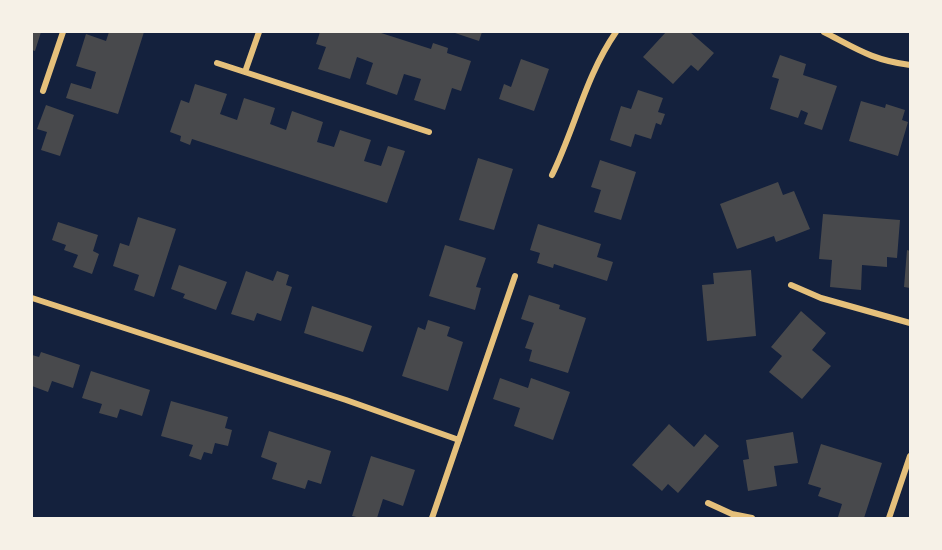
<!DOCTYPE html>
<style>
body{margin:0}
#map{position:relative;width:942px;height:550px;overflow:hidden;background:#14213d;font-family:"Zilla Slab",serif}
canvas{display:block}
.frame{position:absolute;inset:0;border:33px solid #f6f1e7;pointer-events:none}
</style>
<div id="map">
<canvas width="942" height="550"></canvas>
<div class="frame"></div>
</div>
<script>
const context = document.querySelector('canvas').getContext('2d');
context.lineJoin = 'round';
function paint(path, color) {
  context.fillStyle = color;
  context.fill(path, 'evenodd');
}
function trace(path, color, width, dash) {
  context.strokeStyle = color;
  context.lineWidth = width;
  context.lineCap = dash ? 'butt' : 'round';
  context.setLineDash(dash || []);
  context.stroke(path);
}
paint(new Path2D(`
 M 32,32 L 41,32 L 35,51 L 32,50 Z
 M 109,32 L 144,32 L 118,114 L 66,98 L 71,83 L 91,89 L 96,72 L 76,66 L 86,34 L 106,41 Z
 M 320,32 L 378,32 L 431,49 L 433,43 L 448,48 L 447,53 L 471,61 L 461,91 L 452,88 L 445,110 L 414,100 L 421,79 L 404,74 L 397,95 L 366,84 L 373,63 L 357,57 L 350,79 L 318,69 L 326,47 L 316,44 Z
 M 452,32 L 482,32 L 479,41 Z
 M 666,32 L 690,32 L 714,53 L 698,71 L 691,65 L 673,84 L 643,57 Z
 M 780,55 L 806,64 L 803,75 L 837,86 L 822,130 L 804,124 L 808,113 L 801,110 L 798,118 L 770,109 L 779,79 L 772,77 Z
 M 521,59 L 549,69 L 534,111 L 499,99 L 504,84 L 511,87 Z
 M 195,84 L 227,94 L 220,114 L 237,120 L 244,98 L 275,108 L 270,124 L 286,130 L 292,111 L 323,122 L 317,142 L 334,147 L 340,130 L 371,140 L 364,161 L 381,166 L 388,146 L 405,151 L 387,203 L 192,139 L 190,145 L 180,141 L 181,136 L 170,132 L 181,100 L 189,103 Z
 M 638,90 L 663,98 L 658,112 L 665,114 L 661,125 L 656,123 L 651,139 L 635,134 L 631,147 L 610,140 L 621,106 L 631,109 Z
 M 861,101 L 885,108 L 886,104 L 905,110 L 902,120 L 908,122 L 898,156 L 849,141 Z
 M 46,105 L 74,115 L 60,156 L 41,150 L 47,132 L 37,129 Z
 M 478,158 L 513,169 L 494,230 L 459,220 Z
 M 600,160 L 636,172 L 621,220 L 594,212 L 601,190 L 591,187 Z
 M 778,182 L 783,195 L 794,191 L 810,229 L 776,242 L 774,236 L 737,249 L 720,204 Z
 M 823,214 L 900,220 L 897,258 L 887,257 L 887,267 L 862,265 L 861,290 L 830,287 L 832,260 L 819,259 Z
 M 138,217 L 176,229 L 154,297 L 134,290 L 139,275 L 113,266 L 120,243 L 129,246 Z
 M 58,222 L 98,235 L 93,251 L 99,254 L 92,274 L 73,267 L 78,255 L 64,250 L 66,245 L 52,240 Z
 M 538,224 L 601,244 L 597,257 L 613,262 L 607,281 L 554,264 L 553,268 L 537,263 L 540,253 L 530,250 Z
 M 445,245 L 486,258 L 476,287 L 481,288 L 475,310 L 429,296 Z
 M 907,250 L 910,251 L 910,288 L 904,287 Z
 M 179,265 L 227,282 L 216,310 L 183,298 L 185,294 L 171,289 Z
 M 751,270 L 756,336 L 707,341 L 702,285 L 714,284 L 713,273 Z
 M 246,271 L 273,281 L 277,271 L 289,275 L 286,285 L 292,287 L 281,321 L 257,313 L 254,321 L 231,314 Z
 M 529,295 L 560,305 L 559,309 L 586,318 L 568,373 L 529,361 L 532,350 L 525,348 L 534,323 L 521,319 Z
 M 312,306 L 372,326 L 363,352 L 304,333 Z
 M 801,311 L 826,333 L 812,350 L 831,366 L 802,399 L 769,372 L 782,356 L 771,347 Z
 M 428,320 L 450,327 L 447,336 L 463,342 L 448,391 L 402,376 L 418,327 L 425,330 Z
 M 41,352 L 80,365 L 73,388 L 52,381 L 48,392 L 32,386 L 32,355 L 39,357 Z
 M 91,371 L 150,390 L 142,416 L 120,409 L 117,418 L 99,413 L 102,404 L 82,398 Z
 M 500,378 L 528,388 L 531,378 L 570,392 L 553,440 L 514,426 L 520,408 L 493,399 Z
 M 171,401 L 228,417 L 225,428 L 232,430 L 228,446 L 215,443 L 212,454 L 204,452 L 201,460 L 189,456 L 193,445 L 161,436 Z
 M 669,424 L 694,447 L 705,434 L 719,446 L 678,493 L 668,484 L 662,491 L 632,465 Z
 M 269,431 L 331,451 L 321,484 L 308,480 L 305,489 L 272,479 L 277,463 L 261,457 Z
 M 793,432 L 798,463 L 774,466 L 777,486 L 748,491 L 743,460 L 749,459 L 746,440 Z
 M 821,444 L 882,463 L 864,518 L 838,517 L 842,504 L 818,496 L 821,488 L 808,484 Z
 M 371,456 L 415,470 L 403,506 L 383,499 L 377,518 L 361,518 L 352,516 Z`), '#48494c');
trace(new Path2D(`
 M 824,32 C 857,49 872,60 910,65
 M 217,63 L 429,132
 M 245,72 L 259,32
 M 43,91 L 63,32
 M 552,175 C 575,128 586,75 616,32
 M 791,285 L 821,298 L 910,323
 M 32,298 L 346,400 L 459,440
 M 708,503 L 732,514 L 752,518
 M 432,518 L 515,276
 M 889,518 L 910,456`), '#e5c07b', 6);
</script>
